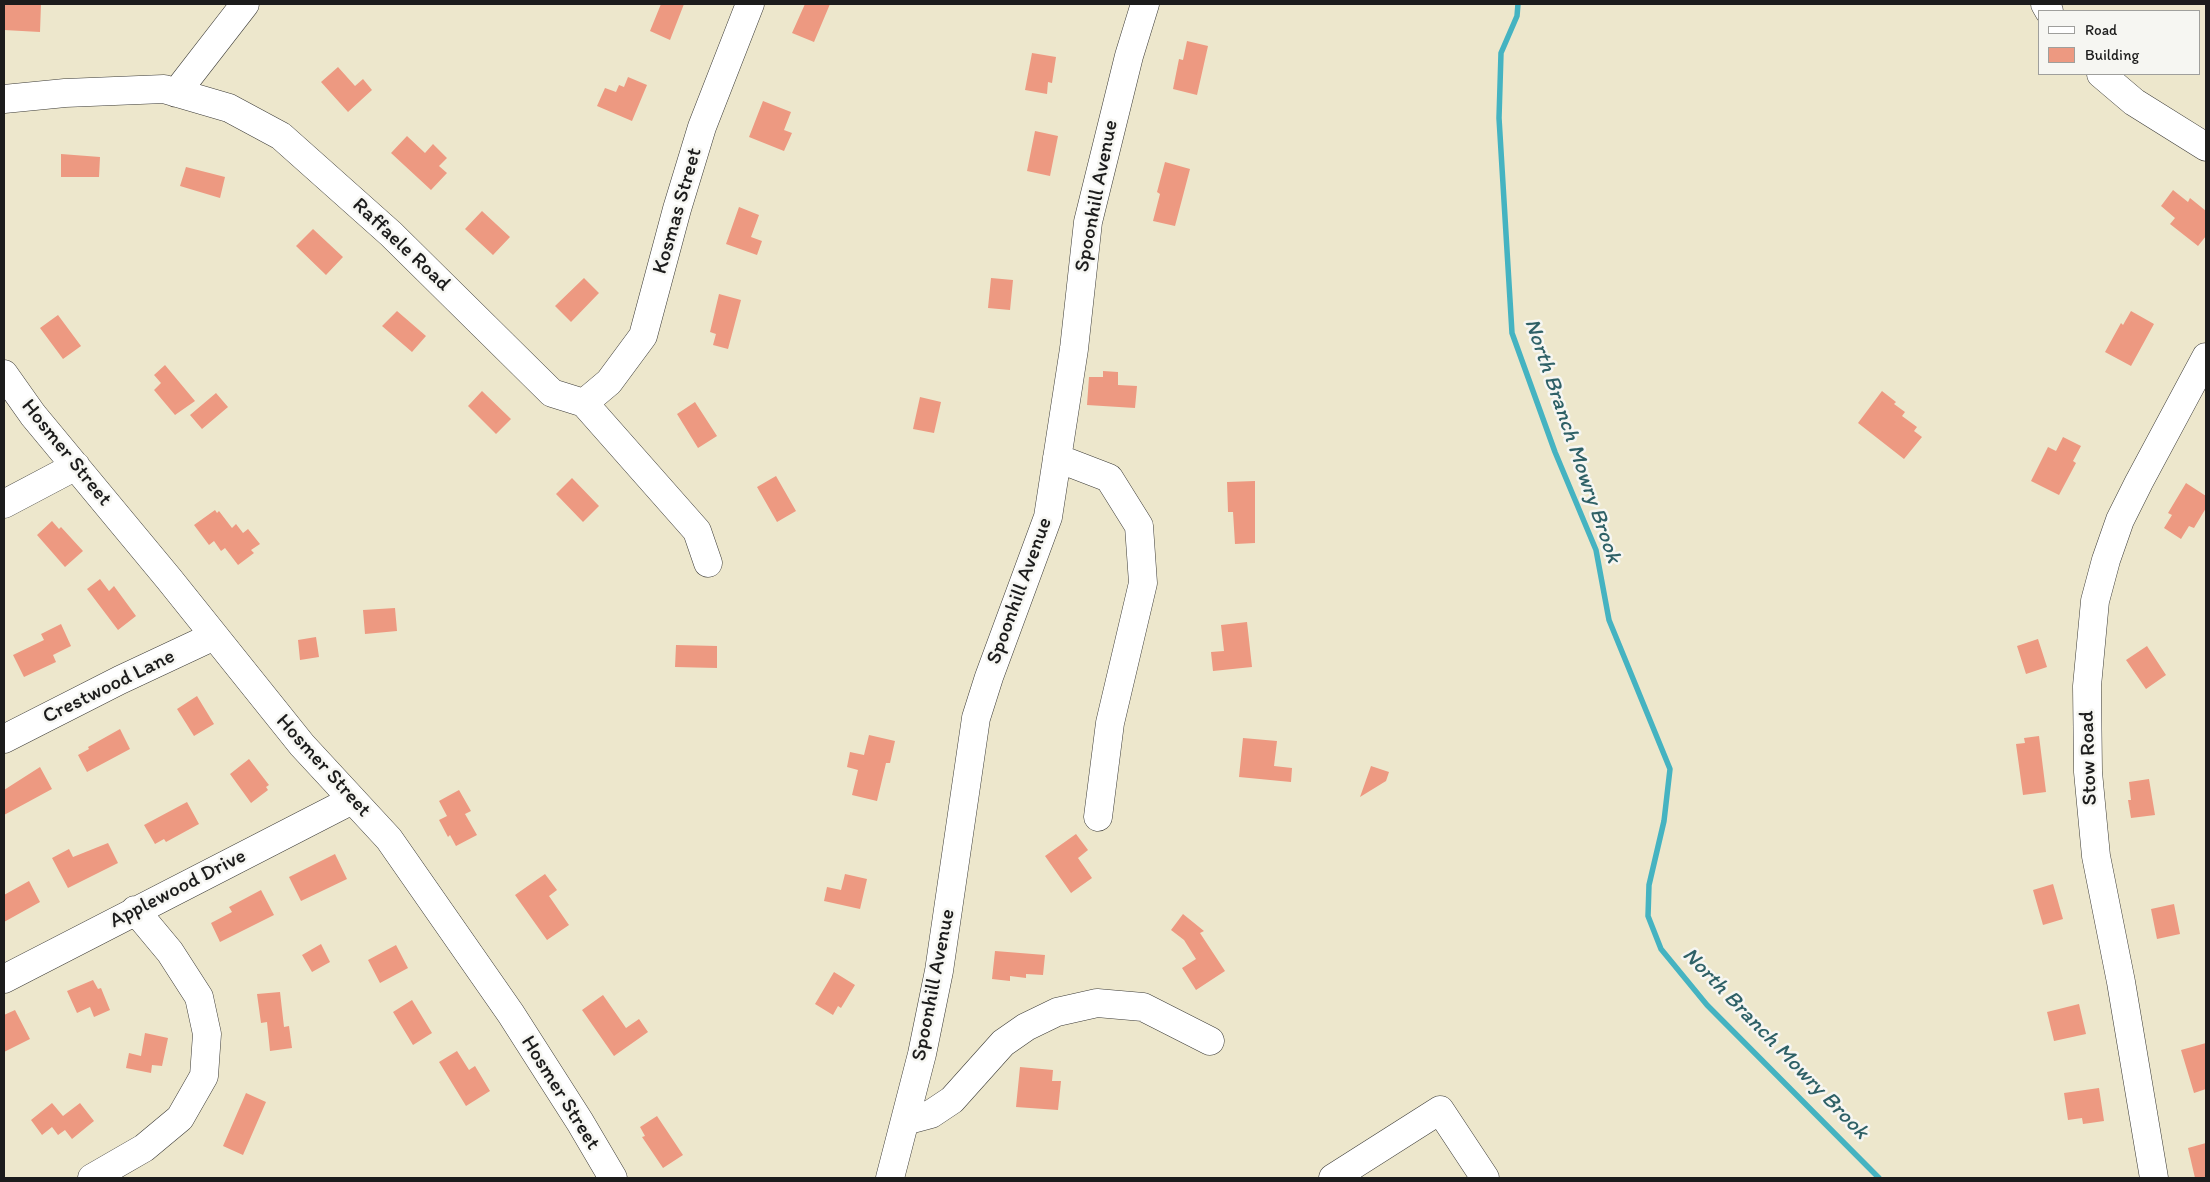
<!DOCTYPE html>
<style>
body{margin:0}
#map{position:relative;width:2210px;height:1182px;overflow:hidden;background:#ede7cc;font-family:Itim,sans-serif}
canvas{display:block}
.frame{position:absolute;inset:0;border:5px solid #1c1c1c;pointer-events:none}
.legend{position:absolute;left:2038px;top:10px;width:162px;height:65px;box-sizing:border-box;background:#f6f6f2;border:1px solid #9f9f9c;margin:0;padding:6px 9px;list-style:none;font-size:15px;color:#1c1c1c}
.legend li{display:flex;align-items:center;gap:10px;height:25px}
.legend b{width:25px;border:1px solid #9f9f9c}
</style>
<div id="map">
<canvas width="2210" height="1182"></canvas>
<div class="frame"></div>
<ul class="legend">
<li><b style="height:6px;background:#fff"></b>Road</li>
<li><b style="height:14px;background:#ed9981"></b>Building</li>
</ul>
</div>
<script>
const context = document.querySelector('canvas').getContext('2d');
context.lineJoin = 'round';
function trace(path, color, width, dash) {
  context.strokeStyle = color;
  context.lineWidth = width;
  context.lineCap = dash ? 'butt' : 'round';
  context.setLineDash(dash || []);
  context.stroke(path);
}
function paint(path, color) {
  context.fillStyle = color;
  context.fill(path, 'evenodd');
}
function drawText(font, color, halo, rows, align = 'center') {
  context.font = font + ' Itim,sans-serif';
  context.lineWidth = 5;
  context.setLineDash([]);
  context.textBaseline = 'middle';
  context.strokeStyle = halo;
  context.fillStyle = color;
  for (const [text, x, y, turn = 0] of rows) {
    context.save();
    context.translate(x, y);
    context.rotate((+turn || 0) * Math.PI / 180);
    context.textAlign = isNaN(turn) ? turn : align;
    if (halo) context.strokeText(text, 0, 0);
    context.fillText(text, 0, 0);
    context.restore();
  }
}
trace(new Path2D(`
 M 1518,4 L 1517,16 L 1501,53 L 1499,118 L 1512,333 L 1555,452 L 1596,550 L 1609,620 L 1670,769 L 1664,821 L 1649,885 L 1648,916 L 1661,949 L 1707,1005 L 1879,1178`), '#45b3c1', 5.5);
paint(new Path2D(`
 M 4,4 L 41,4 L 40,32 L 4,30 Z
 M 661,4 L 684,4 L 670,40 L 650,31 Z
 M 805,4 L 830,4 L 814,42 L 792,33 Z
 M 1187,41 L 1208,46 L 1197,95 L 1173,89 L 1179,59 L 1183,60 Z
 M 1032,53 L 1056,57 L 1052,83 L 1048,82 L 1047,94 L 1025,90 Z
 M 338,67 L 355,86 L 363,79 L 372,90 L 348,112 L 321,82 Z
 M 628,77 L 647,85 L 632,121 L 597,106 L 605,88 L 616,92 L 619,85 L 624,87 Z
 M 763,101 L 791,112 L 784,130 L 792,133 L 784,151 L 749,137 Z
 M 1035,131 L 1058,136 L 1050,176 L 1027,171 Z
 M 407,136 L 425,153 L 433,144 L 447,158 L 439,166 L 447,173 L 431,190 L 391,153 Z
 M 61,154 L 100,157 L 99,177 L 61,177 Z
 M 1165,162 L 1190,169 L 1175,226 L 1153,221 L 1160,194 L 1157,192 Z
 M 186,167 L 225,177 L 220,198 L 180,186 Z
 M 2173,190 L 2188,202 L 2190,198 L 2206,211 L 2206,236 L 2198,246 L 2170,224 L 2175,218 L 2161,206 Z
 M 739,207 L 759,215 L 751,237 L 762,241 L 757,255 L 726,244 Z
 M 482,211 L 510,237 L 493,255 L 465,229 Z
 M 313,229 L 343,257 L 326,275 L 296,246 Z
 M 584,278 L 599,293 L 571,322 L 555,306 Z
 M 991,278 L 1013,280 L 1010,310 L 988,308 Z
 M 719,294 L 741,300 L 728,349 L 713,345 L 716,334 L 710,332 Z
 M 397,311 L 426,336 L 412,352 L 382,326 Z
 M 2131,311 L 2154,324 L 2131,366 L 2105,352 L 2121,323 L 2123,325 Z
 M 58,315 L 81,346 L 63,359 L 40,328 Z
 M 165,365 L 195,401 L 175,415 L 154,390 L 161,383 L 154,375 Z
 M 1103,371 L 1118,372 L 1118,385 L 1137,386 L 1135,408 L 1087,405 L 1089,377 L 1103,377 Z
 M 482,391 L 511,419 L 496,434 L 468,406 Z
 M 1882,391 L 1896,402 L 1894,404 L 1905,412 L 1902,416 L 1917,427 L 1914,431 L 1922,437 L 1904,459 L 1858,423 Z
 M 216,393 L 228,407 L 202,429 L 190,415 Z
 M 920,397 L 941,402 L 934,433 L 913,429 Z
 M 695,402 L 717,436 L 698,448 L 677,414 Z
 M 2063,437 L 2081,446 L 2073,461 L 2076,463 L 2059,495 L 2031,481 L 2048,447 L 2056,451 Z
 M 776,476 L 796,511 L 777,522 L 757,487 Z
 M 572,478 L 599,506 L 583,522 L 556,494 Z
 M 1255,481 L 1255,543 L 1235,544 L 1233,512 L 1228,512 L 1227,482 Z
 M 2186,483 L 2206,496 L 2206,508 L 2194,528 L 2189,526 L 2181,539 L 2164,528 L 2172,515 L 2168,513 Z
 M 215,510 L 217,513 L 219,511 L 232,528 L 236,524 L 243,533 L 248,529 L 260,544 L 251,550 L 254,553 L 238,565 L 225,548 L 221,551 L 214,541 L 209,545 L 194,525 Z
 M 52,521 L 59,529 L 61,527 L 83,551 L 65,567 L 37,535 Z
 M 100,579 L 109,591 L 114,586 L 136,616 L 118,630 L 87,589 Z
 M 395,608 L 397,631 L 365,634 L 363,610 Z
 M 1247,622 L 1252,667 L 1213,671 L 1211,652 L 1224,651 L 1221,625 Z
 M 61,624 L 71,646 L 53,655 L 56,662 L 24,677 L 13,655 L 44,640 L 41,634 Z
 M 316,637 L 319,657 L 300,660 L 298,640 Z
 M 2038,639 L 2047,667 L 2026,674 L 2017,646 Z
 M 676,645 L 717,646 L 717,668 L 675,667 Z
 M 2147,646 L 2166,675 L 2146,689 L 2126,660 Z
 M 197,696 L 214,724 L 194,736 L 177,709 Z
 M 120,729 L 130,749 L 87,772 L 78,755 L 89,749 L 88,747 Z
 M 869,735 L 895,741 L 890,763 L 886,763 L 877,801 L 852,795 L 858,770 L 847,767 L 850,752 L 864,755 Z
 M 2039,736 L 2046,792 L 2023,795 L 2016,744 L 2025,743 L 2024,738 Z
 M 1243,738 L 1277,741 L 1274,766 L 1292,768 L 1291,782 L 1239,777 Z
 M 249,759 L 269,785 L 266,787 L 268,790 L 251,803 L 230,774 Z
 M 1371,766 L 1389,772 L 1386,781 L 1360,797 Z
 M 40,767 L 52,789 L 4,815 L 4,790 Z
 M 2149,779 L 2155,815 L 2131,818 L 2128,800 L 2131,800 L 2129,782 Z
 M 459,790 L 471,811 L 465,814 L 477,835 L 456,846 L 450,835 L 448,837 L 439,820 L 447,816 L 439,801 Z
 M 187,802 L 199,824 L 166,842 L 164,839 L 155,844 L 144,825 Z
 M 1076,834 L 1088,850 L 1078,858 L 1092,878 L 1071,893 L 1045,856 Z
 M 108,843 L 118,863 L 68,888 L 52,858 L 69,849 L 73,857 Z
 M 335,854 L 347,879 L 301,901 L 289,877 Z
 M 545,874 L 557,890 L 549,896 L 569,925 L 547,940 L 515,895 Z
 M 845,874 L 867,879 L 860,909 L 824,901 L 827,887 L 841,890 Z
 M 29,881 L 40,902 L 4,922 L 4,895 Z
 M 2053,884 L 2063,919 L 2043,925 L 2033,890 Z
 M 261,890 L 274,915 L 220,942 L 211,923 L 232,912 L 229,907 Z
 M 2174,904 L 2180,934 L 2157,939 L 2151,909 Z
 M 1183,914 L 1204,931 L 1200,933 L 1225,971 L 1196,990 L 1182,968 L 1196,959 L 1184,940 L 1171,930 Z
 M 321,944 L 330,962 L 312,972 L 302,955 Z
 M 396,945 L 408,968 L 380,983 L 368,960 Z
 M 995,951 L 1045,955 L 1043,975 L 1026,974 L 1026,978 L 1010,976 L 1010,981 L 992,979 Z
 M 834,972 L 855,985 L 841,1008 L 838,1006 L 833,1015 L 815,1004 Z
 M 93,980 L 98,989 L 101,988 L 110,1010 L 94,1017 L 90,1007 L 77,1013 L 67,991 Z
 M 280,992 L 284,1027 L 289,1026 L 292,1048 L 270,1051 L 267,1022 L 261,1023 L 257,994 Z
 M 603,995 L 626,1028 L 639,1019 L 648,1032 L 614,1056 L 582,1010 Z
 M 412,1000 L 432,1033 L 413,1045 L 393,1012 Z
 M 2079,1004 L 2086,1034 L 2054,1041 L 2047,1012 Z
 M 15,1010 L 30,1039 L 4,1052 L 4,1015 Z
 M 145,1033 L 168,1038 L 162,1066 L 152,1065 L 151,1073 L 126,1068 L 129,1053 L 141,1056 Z
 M 2206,1043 L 2206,1089 L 2194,1093 L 2181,1050 Z
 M 457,1051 L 469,1070 L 475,1066 L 490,1091 L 466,1106 L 439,1062 Z
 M 1020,1067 L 1053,1070 L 1052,1081 L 1061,1081 L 1058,1110 L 1016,1107 Z
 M 2099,1088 L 2104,1121 L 2083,1124 L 2082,1118 L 2068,1120 L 2064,1093 Z
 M 246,1093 L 266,1102 L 243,1155 L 223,1146 Z
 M 52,1103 L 63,1116 L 80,1103 L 94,1121 L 72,1139 L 65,1130 L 58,1135 L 52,1127 L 42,1135 L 31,1120 Z
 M 657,1116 L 683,1155 L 663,1168 L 642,1137 L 645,1136 L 640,1127 Z
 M 2206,1143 L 2206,1178 L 2195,1178 L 2188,1148 Z`), '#ed9981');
const minor = new Path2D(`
 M 2045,4 L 2049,11
 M 2101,74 L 2134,102 L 2206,147
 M 176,93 L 245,4
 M 4,99 L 65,93 L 164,89 L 229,108 L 281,136 L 391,234 L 552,393 L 584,403 L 697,531 L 708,563
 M 4,374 L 33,415 L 169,579 L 302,745 L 389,839 L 511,1014 L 580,1122 L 613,1178
 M 584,403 L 609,382 L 643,336 L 677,209 L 702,127 L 750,4
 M 1057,458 L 1109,478 L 1139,526 L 1143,583 L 1110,723 L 1098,817
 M 4,504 L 76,466
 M 4,739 L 120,680 L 214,636
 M 4,979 L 352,800
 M 905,1121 L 931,1114 L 952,1100 L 1003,1043 L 1026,1027 L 1057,1012 L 1097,1003 L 1143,1007 L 1210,1041
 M 92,1178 L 144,1148 L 180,1118 L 204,1076 L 207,1034 L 199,997 L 170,952 L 135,910
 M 890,1178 L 922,1054 L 939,971 L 976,718 L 989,677 L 1048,517 L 1074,349 L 1088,222 L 1129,56 L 1145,4
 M 1333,1178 L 1440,1110 L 1485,1178
 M 2154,1178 L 2121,982 L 2096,856 L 2088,772 L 2087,686 L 2095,601 L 2106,560 L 2120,520 L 2139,482 L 2206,357`);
trace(minor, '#3b3a36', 29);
trace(minor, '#fff', 28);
drawText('21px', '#1c1c1c', '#f6f6f2', [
 ["Spoonhill Avenue",1097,196,-79],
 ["Kosmas Street",678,211,-74],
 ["Raffaele Road",401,245,43],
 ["Hosmer Street",66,453,51],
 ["Spoonhill Avenue",1020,591,-70],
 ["Crestwood Lane",109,687,-26],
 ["Stow Road",2089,758,-92],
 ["Hosmer Street",323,766,48],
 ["Applewood Drive",178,889,-27],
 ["Spoonhill Avenue",934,985,-79],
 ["Hosmer Street",560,1093,58]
]);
drawText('italic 22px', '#2e6066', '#f6f6f2', [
 ["North Branch Mowry Brook",1572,441,71],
 ["North Branch Mowry Brook",1775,1044,46]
]);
</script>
